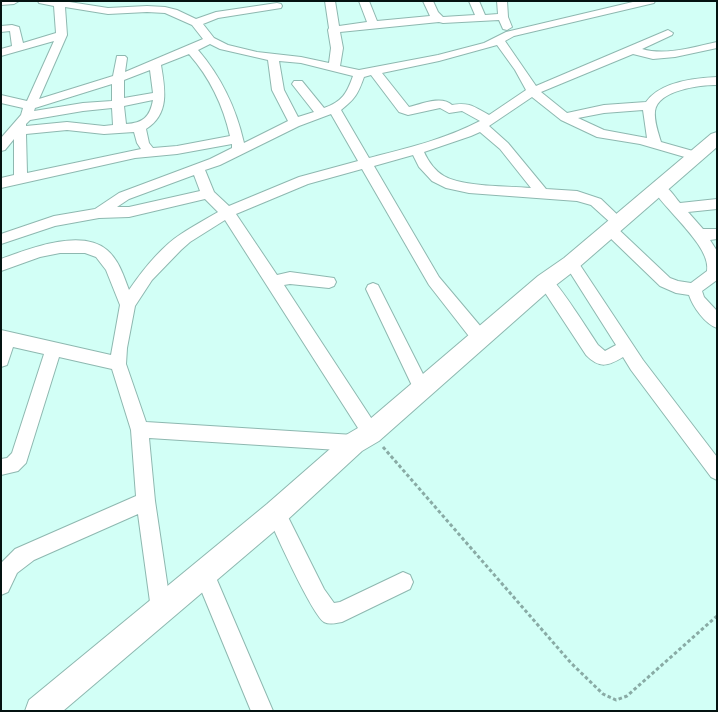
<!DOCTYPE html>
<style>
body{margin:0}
#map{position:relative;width:718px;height:712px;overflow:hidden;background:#d2fff6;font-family:Figtree,sans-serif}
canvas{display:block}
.frame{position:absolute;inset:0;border:2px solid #041311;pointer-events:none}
</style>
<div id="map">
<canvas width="718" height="712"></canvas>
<div class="frame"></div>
</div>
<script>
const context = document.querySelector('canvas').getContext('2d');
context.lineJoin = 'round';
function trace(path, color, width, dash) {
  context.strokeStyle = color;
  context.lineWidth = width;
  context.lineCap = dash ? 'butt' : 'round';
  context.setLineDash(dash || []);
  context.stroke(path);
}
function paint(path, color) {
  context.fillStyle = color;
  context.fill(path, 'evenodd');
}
const street = new Path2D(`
 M 1,1 L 19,1 L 14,4 L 1,5 Z
 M 38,1 L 63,1 L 108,8 L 147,6 L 165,7 L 177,10 L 196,19 L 216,12 L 277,3 L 281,4 L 282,6 L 281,8 L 218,18 L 203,24 L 214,38 L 228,45 L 257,52 L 301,57 L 329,63 L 331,48 L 328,30 L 329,28 L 325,1 L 335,1 L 339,26 L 367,22 L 359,1 L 369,1 L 377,21 L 430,16 L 423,1 L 433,1 L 438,12 L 443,17 L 475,15 L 469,1 L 479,1 L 485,15 L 498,14 L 497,1 L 507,1 L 508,17 L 512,27 L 507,30 L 503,29 L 499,20 L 443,23 L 439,22 L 340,32 L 343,48 L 340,66 L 359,70 L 438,55 L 484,43 L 506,32 L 637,1 L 655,1 L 654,3 L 514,36 L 505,41 L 536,86 L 668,30 L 673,33 L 672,35 L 642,49 C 666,56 693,47 717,42 L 717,48 L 675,57 L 653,59 L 633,54 L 541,92 L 567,113 L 604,105 L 646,102 C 660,82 694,78 717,77 L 717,85 C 700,85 658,90 655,111 C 654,121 658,132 661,142 L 700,153 L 701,156 L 700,159 L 695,160 L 640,144 L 597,137 L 561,120 L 532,97 L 489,126 L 508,143 L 546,189 L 577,191 L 601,199 L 625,222 L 623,226 L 616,227 L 670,278 L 678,281 L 691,283 L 707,271 C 712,247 664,209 652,188 L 654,185 C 666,181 673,195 680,203 L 717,199 L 717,209 L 688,212 L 703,229 L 717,229 L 717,239 L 710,240 L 717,251 L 717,280 L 702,291 L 704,297 L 717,311 L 717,328 C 705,324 693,307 689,295 L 676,293 L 660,286 L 605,233 L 603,229 L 605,225 L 612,224 L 591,205 L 577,201 L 469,193 L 446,188 L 432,181 L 419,167 L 413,155 L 374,166 L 439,277 L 487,334 L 489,339 L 487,344 L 481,346 L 475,344 L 429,285 L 362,169 L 308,184 L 236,214 L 277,275 L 290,272 L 334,278 L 336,282 L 334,286 L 329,288 L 290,284 L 284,285 L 377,427 L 380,433 L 377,439 L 371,441 L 365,439 L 225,220 L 190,242 L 181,250 L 152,280 L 135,306 L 127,348 L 126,364 L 146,422 L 354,435 L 360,437 L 363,443 L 360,449 L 354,451 L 149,438 L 155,501 L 171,609 L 168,616 L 161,619 L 154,616 L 151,609 L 138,514 L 34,560 L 17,573 L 8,592 L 1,595 L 1,563 L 15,549 L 136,496 L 131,430 L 112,369 L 59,357 L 26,463 L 18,471 L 1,475 L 1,459 L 7,458 L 12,453 L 44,354 L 13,347 L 7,365 L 1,367 L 1,330 L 111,355 L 120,305 L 106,270 L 96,257 L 85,253 L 60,253 L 40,257 L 1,271 L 1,259 C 29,249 81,228 107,250 C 119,260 124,277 129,290 C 142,271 161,247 181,234 C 193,226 206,219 218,212 L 205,199 L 129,217 L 99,218 L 55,226 L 1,244 L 1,234 L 54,216 L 95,209 L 119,193 L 210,159 L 232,148 L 232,144 L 177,154 L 135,158 L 1,188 L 1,178 L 14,175 L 14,139 L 5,150 L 1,151 L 1,138 L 21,115 L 23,108 L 1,103 L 1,95 L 27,101 L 54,41 L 1,56 L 1,49 L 12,46 L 10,31 L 1,32 L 1,26 L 12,25 L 19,27 L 23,43 L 56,33 L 54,6 L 39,3 ZM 65,7 L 108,14 L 147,12 L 165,13 L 192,25 L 203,39 L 125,72 L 127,58 L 125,56 L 117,56 L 113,76 L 39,99 L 67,35 ZM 210,44 L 220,49 L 268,60 L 272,90 L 288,121 L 244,143 C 236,108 222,78 198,50 ZM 497,45 L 515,70 L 526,90 L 489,115 C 474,107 470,102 452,105 C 442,95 421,104 409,107 L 382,73 L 439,61 ZM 189,54 C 210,78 223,105 230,136 L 177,146 L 153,148 L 149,143 L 146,129 C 170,114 165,89 161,65 ZM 279,61 L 301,63 L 353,76 C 347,93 342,102 324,108 L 302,81 L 294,81 L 292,84 L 314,112 L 298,117 L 284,90 ZM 150,70 L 153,93 L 124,98 L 124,80 ZM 371,75 L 399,112 L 408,115 L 440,108 L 449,113 L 462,111 L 480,121 C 446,139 407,148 369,158 L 341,110 C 355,99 358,94 364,77 ZM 112,84 L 112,101 L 83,103 L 34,111 L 35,108 ZM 153,100 C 150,117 143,123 126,124 L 124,106 ZM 112,108 L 113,125 L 104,126 L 67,122 L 26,126 L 26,124 L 30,120 L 83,111 ZM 643,110 L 647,138 L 604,130 L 578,118 L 604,113 ZM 331,114 L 358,161 L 299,177 L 229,206 L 214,192 L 205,170 L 220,165 L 299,126 ZM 67,130 L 104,134 L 134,132 L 137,143 L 141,149 L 27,173 L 26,134 ZM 480,132 L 500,149 L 531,188 C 508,186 463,187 444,176 C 435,171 428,161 424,152 L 471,136 ZM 194,175 L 200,191 L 129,207 L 117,207 L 129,199 Z
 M 571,257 L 576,259 L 643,360 L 717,457 L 717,480 L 711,477 L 631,370 L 623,357 C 608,366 600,369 586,355 L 538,282 L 540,278 C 543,277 545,276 549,277 C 558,282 590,333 598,345 L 605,351 L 616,345 L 564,263 L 566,259 Z
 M 373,283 L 378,285 L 428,384 L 430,389 L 428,394 L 422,396 L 416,394 L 366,289 L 368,285 Z
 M 276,504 L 283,507 L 324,589 L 334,603 L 340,602 L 403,572 L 410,575 L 413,582 L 410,589 L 342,622 C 336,623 330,625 324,622 C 312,614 274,531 267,513 L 269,507 Z
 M 204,563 L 211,566 L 273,711 L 251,711 L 194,573 L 197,566 Z`);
const secondary = new Path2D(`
 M 717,132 L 717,147 L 578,268 L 552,288 L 379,441 L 362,451 L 285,522 L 63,711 L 25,711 L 29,700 L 267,504 L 346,435 L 363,425 L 538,276 L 564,258 L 711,134 Z`);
trace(street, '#8eb8b0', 2);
trace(secondary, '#8eb8b0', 2);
trace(new Path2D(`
 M 383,447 L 571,663 L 603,694 L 616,700 L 627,696 L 717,616`), '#89aba5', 3, [3.5, 2.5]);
paint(street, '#fff');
paint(secondary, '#fff');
</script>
